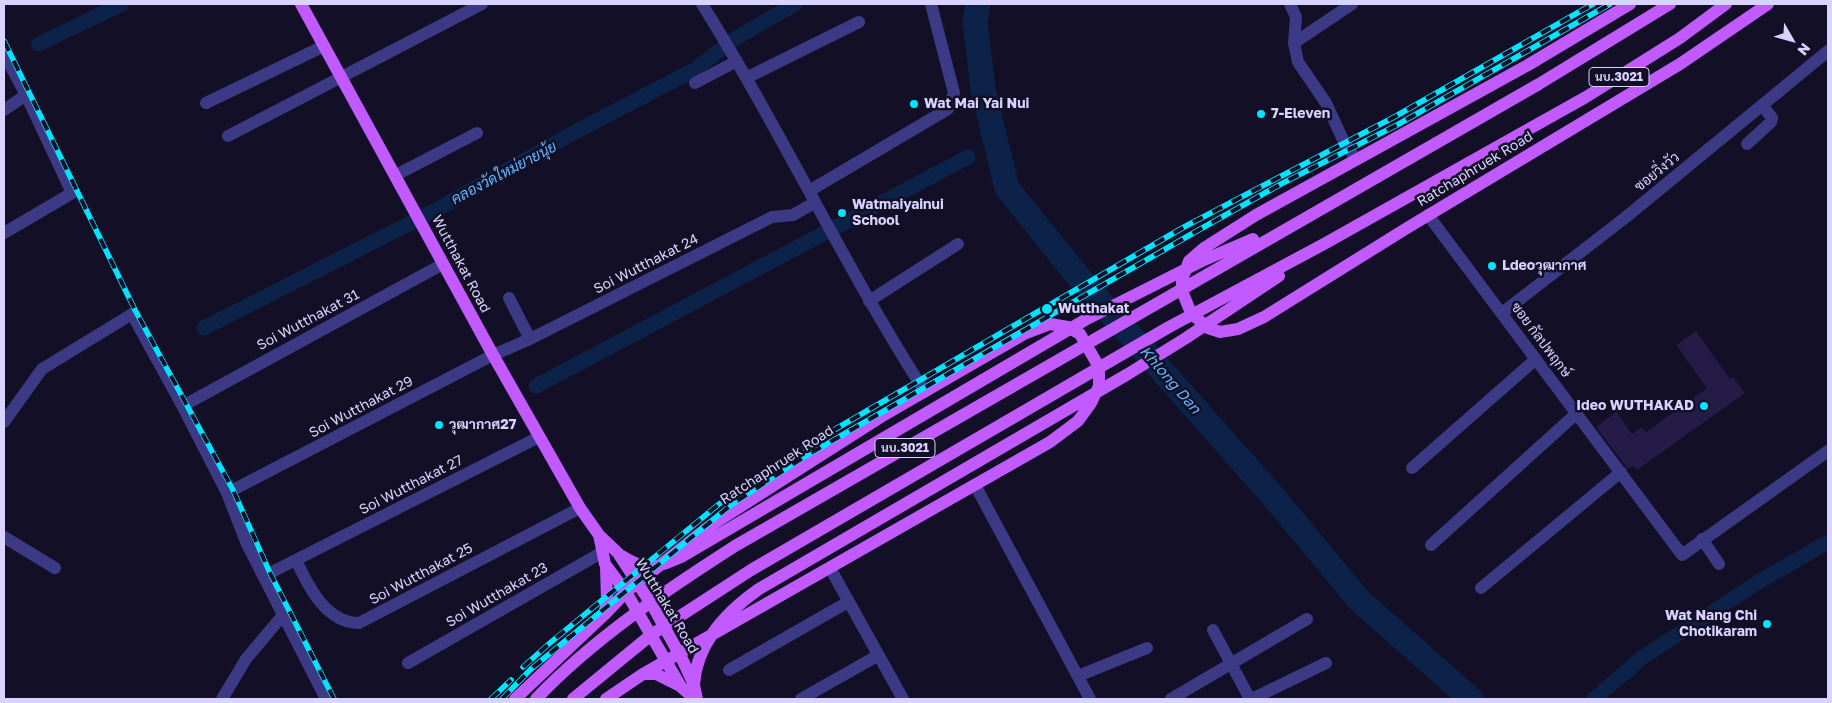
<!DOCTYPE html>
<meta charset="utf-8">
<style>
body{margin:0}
#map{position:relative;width:1832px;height:703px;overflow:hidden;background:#130f26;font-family:"Golos Text",sans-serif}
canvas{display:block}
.frame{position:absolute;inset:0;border:5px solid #d9d4ff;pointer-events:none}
.north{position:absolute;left:1767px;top:15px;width:50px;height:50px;-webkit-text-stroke:4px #130f26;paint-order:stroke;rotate:128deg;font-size:14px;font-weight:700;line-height:20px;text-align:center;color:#d9d4ff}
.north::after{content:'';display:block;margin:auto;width:18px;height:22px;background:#d9d4ff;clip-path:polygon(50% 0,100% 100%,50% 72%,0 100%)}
</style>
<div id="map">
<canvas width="1832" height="703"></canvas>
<div class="frame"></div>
<div class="north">N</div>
</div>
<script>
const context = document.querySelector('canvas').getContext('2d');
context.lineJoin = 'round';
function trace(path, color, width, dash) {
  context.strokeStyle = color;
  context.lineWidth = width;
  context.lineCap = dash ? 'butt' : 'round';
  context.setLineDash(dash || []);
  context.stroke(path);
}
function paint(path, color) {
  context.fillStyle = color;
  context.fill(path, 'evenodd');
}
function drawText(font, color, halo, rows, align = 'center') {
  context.font = font + ' "Golos Text",Sarabun,sans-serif';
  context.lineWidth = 5;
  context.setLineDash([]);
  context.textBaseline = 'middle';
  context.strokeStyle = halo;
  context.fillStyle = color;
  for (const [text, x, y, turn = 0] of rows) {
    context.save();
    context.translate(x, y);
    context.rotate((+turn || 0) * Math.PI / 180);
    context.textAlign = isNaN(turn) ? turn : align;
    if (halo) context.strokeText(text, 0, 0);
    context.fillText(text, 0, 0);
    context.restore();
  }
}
trace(new Path2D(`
 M 39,44 L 122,4
 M 204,328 L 434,211 L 575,132 L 694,70 L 736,38 L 795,4
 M 536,386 L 968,157
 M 1594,699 L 1643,657 L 1760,581 L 1828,542`), '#0c2248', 15);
trace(new Path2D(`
 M 978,4 L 975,21 L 983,89 L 1007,188 L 1076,274 L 1271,494 L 1359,600 L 1471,699`), '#0c2248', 25);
paint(new Path2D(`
 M 1696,331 L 1730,379 L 1733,377 L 1745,393 L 1637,470 L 1634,466 L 1628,469 L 1596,427 L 1616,412 L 1632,434 L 1642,427 L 1646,432 L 1707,388 L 1676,345 Z`), '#241b47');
trace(new Path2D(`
 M 702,4 C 781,130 844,266 925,392
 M 1290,4 L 1296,17 L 1294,43 L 1298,62 L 1326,103 L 1344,142 L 1356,159
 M 1294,43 L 1352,4
 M 4,54 L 26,95 L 72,193 L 4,233
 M 746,78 L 859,22
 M 695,83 L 737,61
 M 206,103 L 324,46
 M 4,110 L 26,95
 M 228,136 L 482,4
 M 1747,144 L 1771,122 L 1772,118 L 1762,105
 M 396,175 L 477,133
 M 809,191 L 948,109 L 954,93 L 931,4
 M 1428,215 L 1682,555 L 1828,451
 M 509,298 L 530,339
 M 869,301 L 958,244
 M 1502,313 L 1626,217 L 1828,51
 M 188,403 L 443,264
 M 4,422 L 42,369 L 132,314 L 182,405 L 227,493 L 247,544 L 326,699
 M 1412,468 L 1536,359
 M 975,485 L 1090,699
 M 227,493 L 493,355 L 530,339 L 772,217 L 793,215 L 814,203
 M 4,537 L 55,568
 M 1702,539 L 1719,564
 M 1431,545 L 1577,413
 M 296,560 C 308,586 326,623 359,623 L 580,508
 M 830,568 L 903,699
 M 264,576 L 539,437
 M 1481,588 L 1621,472
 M 1213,630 L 1250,699
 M 408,663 L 601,553
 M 729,670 L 848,602
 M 1078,676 L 1147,648
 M 222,699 L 246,659 L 283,615
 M 801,699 L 877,656
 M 1171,699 L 1307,619
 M 1252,699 L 1326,663`), '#3d3a85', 12);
trace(new Path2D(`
 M 301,4 L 493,355 L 580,508 L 599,535 L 618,553 L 655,610 L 683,661 L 694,685 L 697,699
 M 1630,4 L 1528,65 L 1256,215 L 1204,248 L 1189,261 L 1182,280 L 1182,291 L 1191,313 L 1208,328 L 1220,332 L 1238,329 L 1264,317 L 1407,228 L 1680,64 L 1768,4
 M 599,535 L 605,564 L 626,592 L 681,687 L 695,699
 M 622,556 C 647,572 655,568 681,557 L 1085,320 L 1204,260 L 1253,239
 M 604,615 L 607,601 L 606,566
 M 643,674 L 656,674 L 680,686
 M 694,684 C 697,642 726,612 759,589 L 1128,374 L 1186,338 L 1279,276
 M 515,699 L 604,615 L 626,592 L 707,528 L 884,415 L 1024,334 L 1050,324 L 1068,327 L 1080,334 L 1099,367 L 1099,386 L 1091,403 L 1078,421 L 1050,442 L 643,674 L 606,699
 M 536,699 C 593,639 665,591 735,546 L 1539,84 L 1670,4
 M 573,699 L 651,635 L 751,570 L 1169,327 L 1324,244 L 1586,97 L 1680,38 L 1726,4`), '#c25bff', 12);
const rail = new Path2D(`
 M 4,41 L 135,310 L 233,490 L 270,573 L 334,699
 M 757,479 L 808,445 L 1184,227 L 1396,116 L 1593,4
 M 523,667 L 551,642 L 719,504 L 736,493
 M 491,699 L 511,680
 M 502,699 L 531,669 L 731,505 L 804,457 L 1195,232 L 1281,184 L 1397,125 L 1610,4`);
trace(rail, '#00e5ff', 5.5);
trace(rail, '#130f26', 4, [11]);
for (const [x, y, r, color] of [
 [914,104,5,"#00e5ff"],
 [1261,114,5,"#00e5ff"],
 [842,213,5,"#00e5ff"],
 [1492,266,5,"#00e5ff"],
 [1047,309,6,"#00e5ff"],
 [1704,406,5,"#00e5ff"],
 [439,425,5,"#00e5ff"],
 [1767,624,5,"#00e5ff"]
]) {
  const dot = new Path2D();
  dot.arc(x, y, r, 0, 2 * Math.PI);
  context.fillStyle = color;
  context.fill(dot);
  trace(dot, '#130f26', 2);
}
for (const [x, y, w] of [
 [1619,77,60],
 [905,448,60]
]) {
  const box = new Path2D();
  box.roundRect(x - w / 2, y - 9.5, w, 19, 4);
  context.fillStyle = '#130f26';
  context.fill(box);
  trace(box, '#d9d4ff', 1);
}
drawText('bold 12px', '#d9d4ff', null, [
 ["นบ.3021",1619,77],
 ["นบ.3021",905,448]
]);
drawText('bold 14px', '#d9d4ff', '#130f26', [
 ["Wat Mai Yai Nui",924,104],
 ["7-Eleven",1271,114],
 ["Watmaiyainui",852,205],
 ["School",852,221],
 ["Ldeoวุฒากาศ",1502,266],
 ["Wutthakat",1058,309],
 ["Ideo WUTHAKAD",1694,406,"right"],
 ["วุฒากาศ27",449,425],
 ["Wat Nang Chi",1757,616,"right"],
 ["Chotikaram",1757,632,"right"]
], 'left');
drawText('14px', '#d9d4ff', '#130f26', [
 ["Ratchaphruek Road",1475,169,-31],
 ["ซอยวิ่งวัว",1657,172,-39],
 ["Wutthakat Road",461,264,62],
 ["Soi Wutthakat 24",646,264,-27],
 ["Soi Wutthakat 31",308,320,-28],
 ["ซอย กัลปพฤกษ์",1541,340,53],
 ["Soi Wutthakat 29",361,407,-28],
 ["Ratchaphruek Road",777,465,-33],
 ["Soi Wutthakat 27",411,485,-27],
 ["Soi Wutthakat 25",421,574,-28],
 ["Soi Wutthakat 23",497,595,-30],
 ["Wutthakat Road",667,606,59]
]);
drawText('italic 15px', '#62b6ff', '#130f26', [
 ["คลองวัดใหม่ยายนุ้ย",504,173,-28],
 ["Khlong Dan",1170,380,49]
]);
</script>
